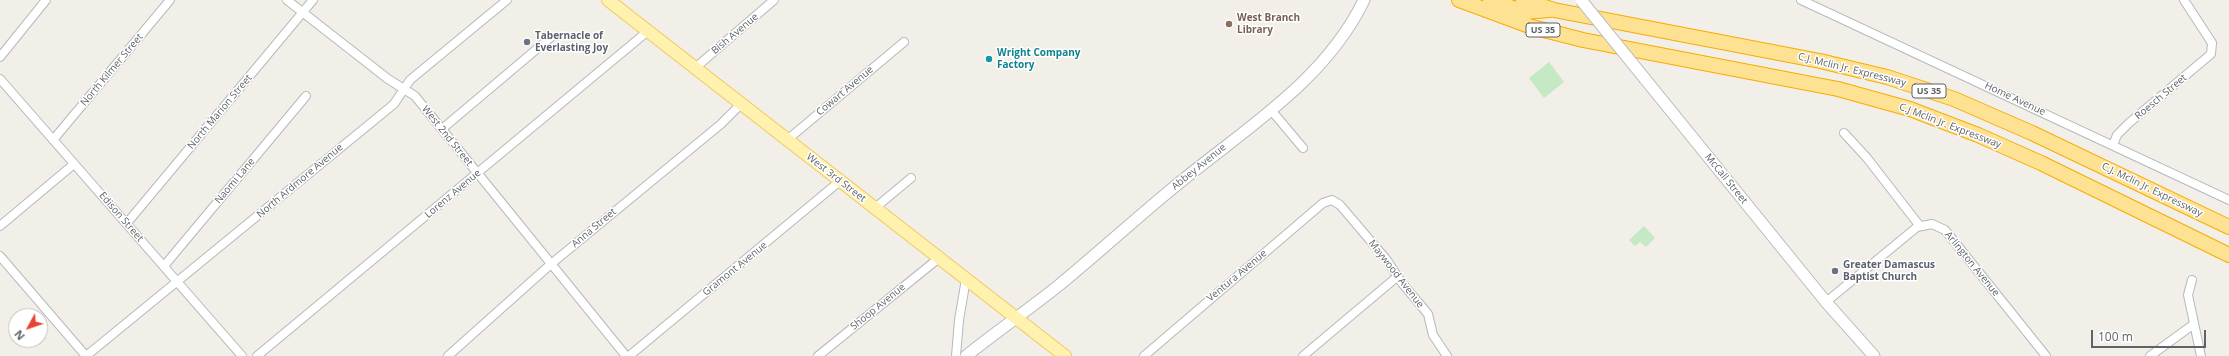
<!DOCTYPE html>
<style>
body{margin:0}
#map{position:relative;width:2229px;height:356px;overflow:hidden;background:#f1efe8;font-family:"Open Sans",sans-serif}
canvas{display:block}
.north{position:absolute;left:8px;top:308px;width:40px;height:40px;box-sizing:border-box;background:#fff;border:1px solid #bfc1c3;border-radius:50%;rotate:230deg;font-size:11px;font-weight:700;line-height:16px;text-align:center;color:#5f6368}
.north::after{content:'';display:block;margin:auto;width:14px;height:18px;background:#ea4335;clip-path:polygon(50% 0,100% 100%,50% 72%,0 100%)}
.scale{position:absolute;left:2091px;top:330px;width:115px;height:18px;box-sizing:border-box;border:2px solid #5f6368;border-top:0;padding-left:5px;font-size:12px;line-height:14px;white-space:nowrap;color:#5f6368;-webkit-text-stroke:3px #fff;paint-order:stroke}
</style>
<div id="map">
<canvas width="2229" height="356"></canvas>
<div class="north">N</div>
<div class="scale">100 m</div>
</div>
<script>
const context = document.querySelector('canvas').getContext('2d');
context.lineJoin = 'round';
function paint(path, color) {
  context.fillStyle = color;
  context.fill(path, 'evenodd');
}
function trace(path, color, width, dash) {
  context.strokeStyle = color;
  context.lineWidth = width;
  context.lineCap = dash ? 'butt' : 'round';
  context.setLineDash(dash || []);
  context.stroke(path);
}
function drawText(font, color, halo, rows, align = 'center') {
  context.font = font + ' "Open Sans",sans-serif';
  context.lineWidth = 3;
  context.setLineDash([]);
  context.textBaseline = 'middle';
  context.strokeStyle = halo;
  context.fillStyle = color;
  for (const [text, x, y, turn = 0] of rows) {
    context.save();
    context.translate(x, y);
    context.rotate((+turn || 0) * Math.PI / 180);
    context.textAlign = isNaN(turn) ? turn : align;
    if (halo) context.strokeText(text, 0, 0);
    context.fillText(text, 0, 0);
    context.restore();
  }
}
paint(new Path2D(`
 M 1549,62 L 1564,82 L 1544,98 L 1529,78 Z
 M 1644,226 L 1655,238 L 1646,247 L 1640,242 L 1635,246 L 1629,240 Z`), '#c5e8c5');
const street = new Path2D(`
 M 287,0 L 388,79 L 415,96 L 626,356
 M 1801,0 L 2229,200
 M 0,57 L 46,0
 M 695,68 L 774,0
 M 0,79 L 242,356
 M 1271,110 L 1303,148
 M 442,129 L 551,37
 M 1844,133 L 1867,158 L 1919,225
 M 53,140 L 170,0
 M 787,140 L 904,42
 M 2113,145 L 2117,135 L 2129,123 L 2211,54 L 2212,43 L 2184,0
 M 875,208 L 911,178
 M 127,223 L 313,0
 M 0,226 L 74,164
 M 0,256 L 86,356
 M 164,266 L 306,96
 M 2192,280 L 2188,295 L 2201,356
 M 1826,302 L 1917,227 L 1932,224 L 1945,230 L 2046,356
 M 86,356 L 394,104 L 410,80 L 507,0
 M 257,356 L 648,31
 M 448,356 L 551,264 L 721,124 L 741,104
 M 629,356 L 840,181
 M 818,356 L 939,258
 M 956,356 L 959,320 L 966,279
 M 1144,356 L 1323,203 L 1332,200 L 1340,205 L 1386,259 L 1402,283 L 1428,314 L 1433,335 L 1447,356
 M 1303,356 L 1398,276
 M 2150,356 L 2194,324`);
const secondary = new Path2D(`
 M 1645,79 L 1826,302 L 1874,356
 M 966,356 C 996,332 1028,310 1058,286 C 1097,254 1134,220 1173,188 C 1241,131 1324,83 1364,0`);
const primary = new Path2D(`
 M 608,0 L 1065,356`);
const highway = new Path2D(`
 M 1459,0 L 1532,27 L 1583,40 L 1838,89 L 1910,109 L 1978,135 L 2041,163 L 2229,255
 M 1490,0 L 1524,12 L 1549,10
 M 1523,0 L 1554,10 L 1820,61 L 1887,77 L 1954,99 L 2032,133 L 2229,227`);
trace(street, '#b5b8bc', 10);
trace(secondary, '#b6babf', 13);
trace(primary, '#f2c960', 14);
trace(highway, '#f9ab00', 16);
trace(street, '#fff', 8);
trace(secondary, '#fff', 11);
trace(primary, '#fff2af', 12);
trace(highway, '#fde293', 14);
const secondaryBridge = new Path2D(`
 M 1581,0 L 1645,79`);
trace(secondaryBridge, '#b6babf', 13, []);
trace(secondaryBridge, '#fff', 11);
for (const [x, y, r, color] of [
 [1229,24,4,"#8d6e63"],
 [527,42,4,"#6b7280"],
 [989,59,4,"#0f9aa8"],
 [1835,271,4,"#6b7280"]
]) {
  const dot = new Path2D();
  dot.arc(x, y, r, 0, 2 * Math.PI);
  context.fillStyle = color;
  context.fill(dot);
  trace(dot, '#fff', 1.5);
}
for (const [x, y, w] of [
 [1543,30,34],
 [1929,91,34]
]) {
  const box = new Path2D();
  box.roundRect(x - w / 2, y - 7, w, 14, 3);
  context.fillStyle = '#fff';
  context.fill(box);
  trace(box, '#5f6368', 1);
}
drawText('bold 9px', '#5f6368', null, [
 ["US 35",1543,30],
 ["US 35",1929,91]
]);
drawText('bold 10px', '#785e54', '#fff', [
 ["West Branch",1237,18],
 ["Library",1237,30]
], 'left');
drawText('10px', '#5f6368', '#fff', [
 ["Bish Avenue",735,34,-40],
 ["North Kilmer Street",112,70,-50],
 ["C.J. Mclin Jr. Expressway",1852,70,14],
 ["Cowart Avenue",845,91,-40],
 ["Roesch Street",2161,97,-40],
 ["Home Avenue",2015,99,25],
 ["North Marion Street",220,112,-50],
 ["C.J Mclin Jr. Expressway",1950,126,21],
 ["West 2nd Street",447,136,51],
 ["Abbey Avenue",1199,167,-39],
 ["West 3rd Street",836,178,38],
 ["McCall Street",1726,179,51],
 ["Naomi Lane",235,181,-50],
 ["North Ardmore Avenue",300,181,-40],
 ["C.J. Mclin Jr. Expressway",2152,190,26],
 ["Lorenz Avenue",453,194,-40],
 ["Edison Street",121,217,49],
 ["Anna Street",594,228,-40],
 ["Arlington Avenue",1972,264,51],
 ["Gramont Avenue",735,269,-39],
 ["Maywood Avenue",1396,274,52],
 ["Ventura Avenue",1237,276,-40],
 ["Shoop Avenue",878,307,-39]
]);
drawText('bold 10px', '#5b616d', '#fff', [
 ["Tabernacle of",535,36],
 ["Everlasting Joy",535,48],
 ["Greater Damascus",1843,265],
 ["Baptist Church",1843,277]
], 'left');
drawText('bold 10px', '#0d838f', '#fff', [
 ["Wright Company",997,53],
 ["Factory",997,65]
], 'left');
</script>
